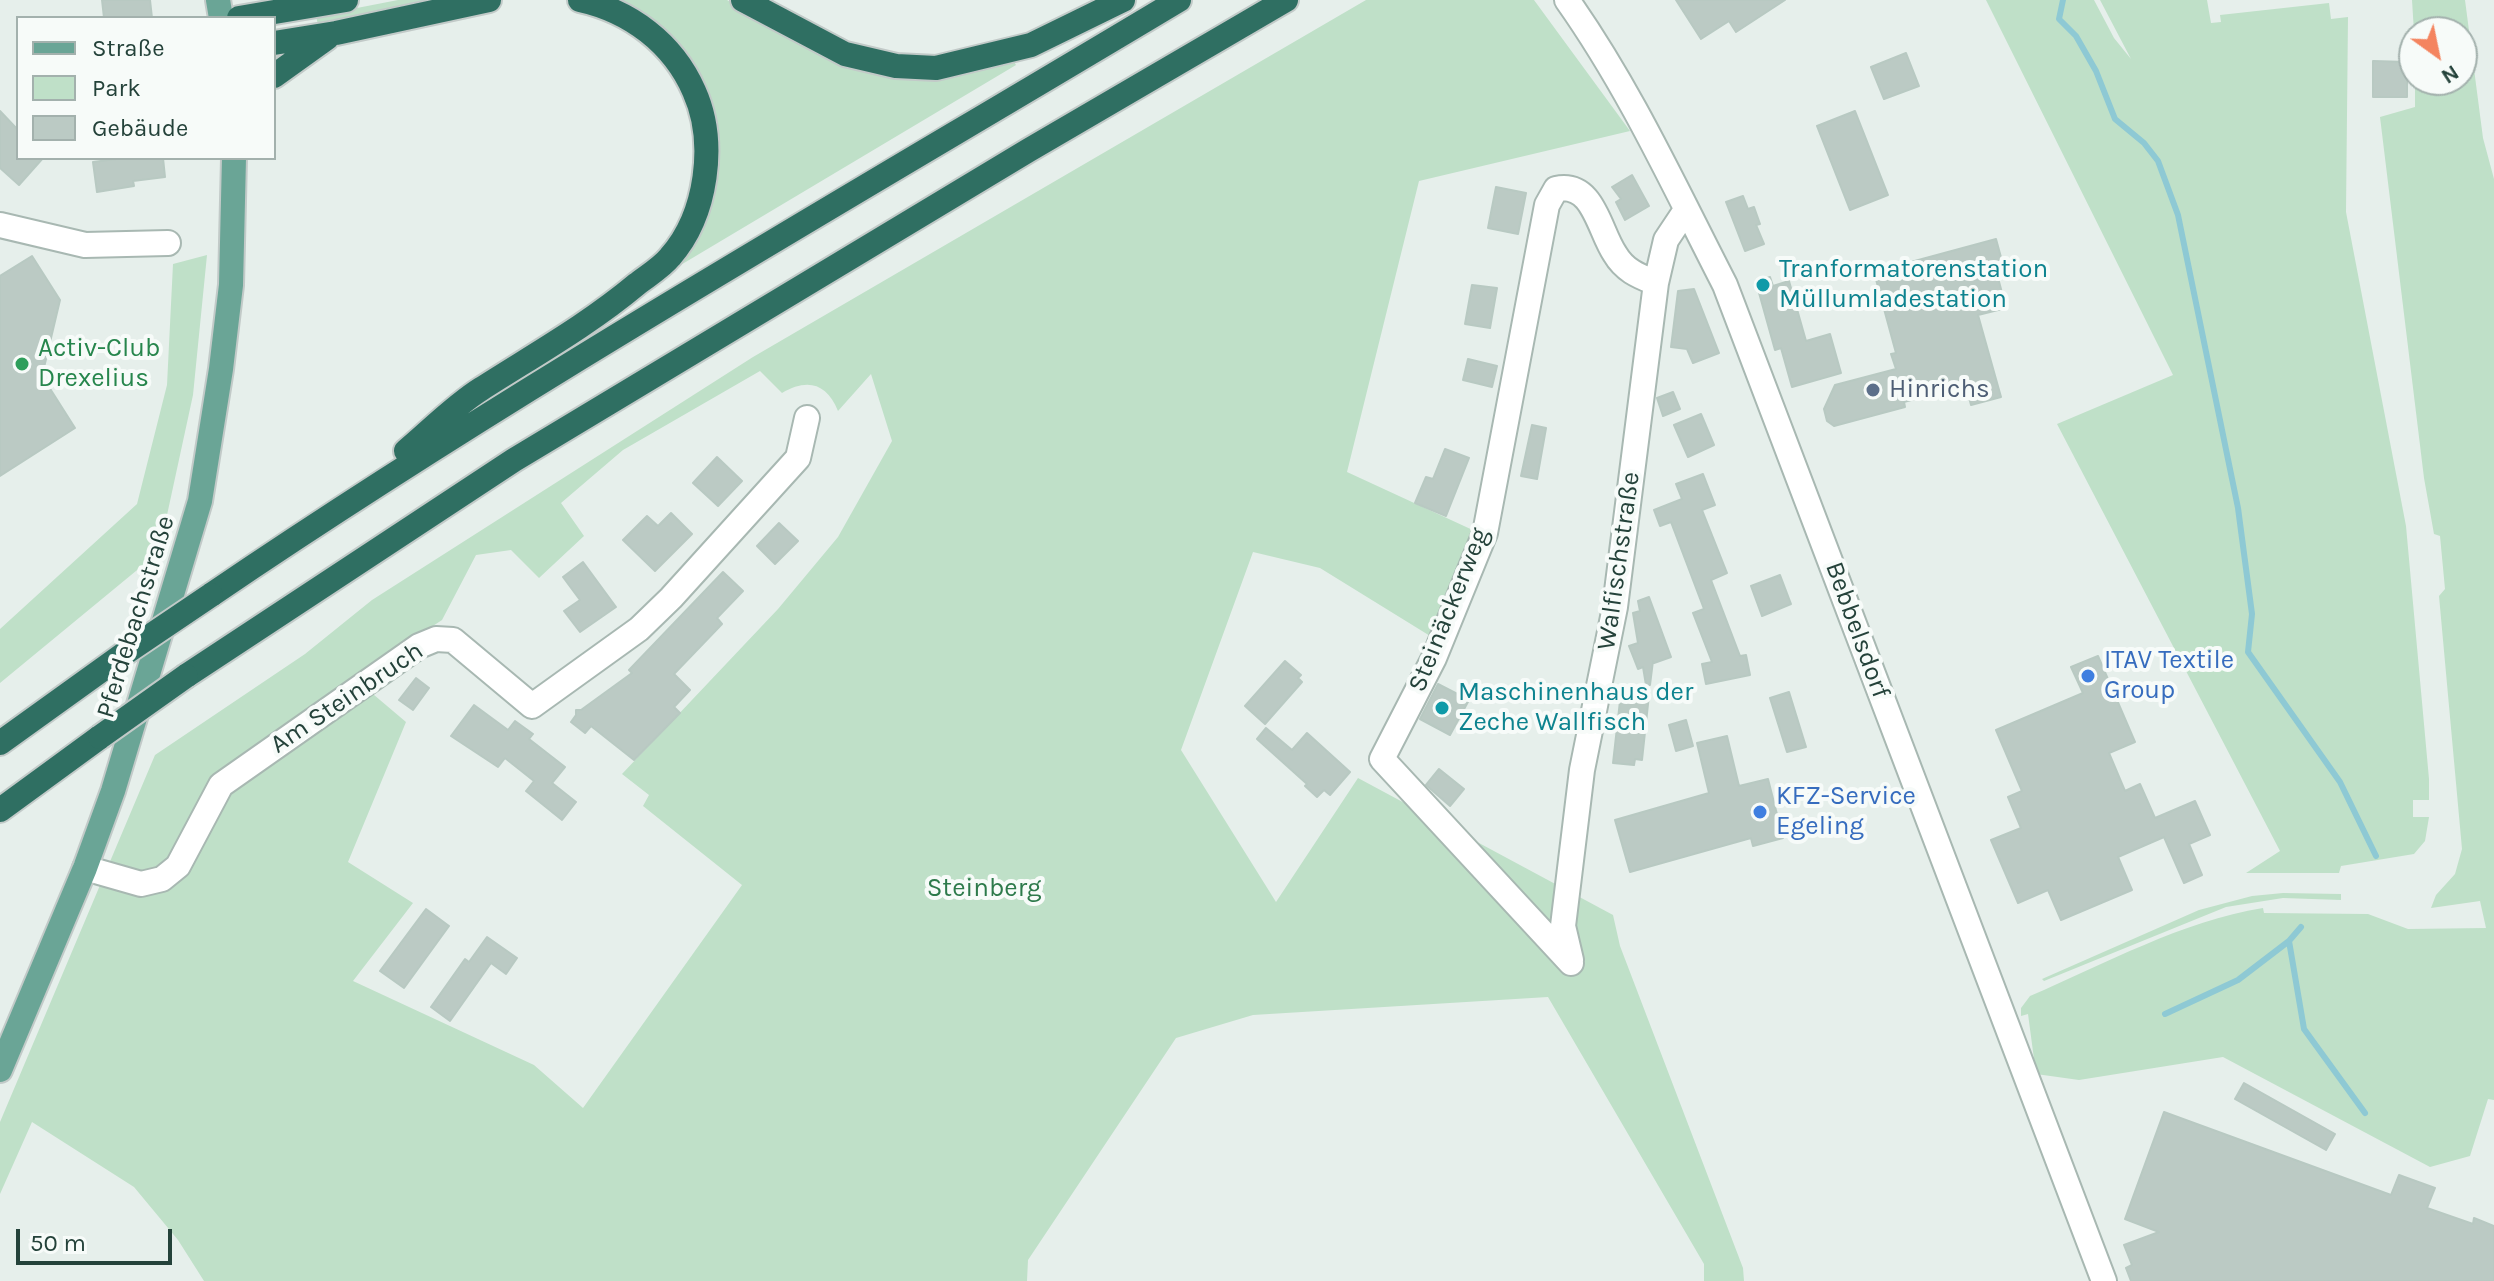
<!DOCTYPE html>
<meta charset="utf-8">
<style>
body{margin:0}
#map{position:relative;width:2494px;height:1281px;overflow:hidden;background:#e6efeb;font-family:Karla,sans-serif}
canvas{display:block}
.legend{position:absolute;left:16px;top:16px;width:260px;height:144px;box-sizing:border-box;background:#f7fbf9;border:2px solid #a3b1ad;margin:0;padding:10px 14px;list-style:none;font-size:24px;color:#24423a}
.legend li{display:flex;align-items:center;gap:16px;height:40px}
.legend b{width:40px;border:2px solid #a3b1ad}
.north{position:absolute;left:2398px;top:16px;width:80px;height:80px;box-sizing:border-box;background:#f7fbf9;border:2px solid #a3b1ad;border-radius:50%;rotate:147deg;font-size:22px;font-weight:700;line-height:32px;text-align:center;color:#24423a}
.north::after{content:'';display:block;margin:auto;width:28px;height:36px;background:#f4845f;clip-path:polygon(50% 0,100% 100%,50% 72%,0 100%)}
.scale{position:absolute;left:16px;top:1229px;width:156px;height:36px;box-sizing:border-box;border:4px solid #24423a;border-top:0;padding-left:10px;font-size:24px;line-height:28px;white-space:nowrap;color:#24423a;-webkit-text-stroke:6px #f7fbf9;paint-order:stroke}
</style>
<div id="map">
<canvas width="2494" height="1281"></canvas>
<ul class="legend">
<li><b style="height:10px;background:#6aa596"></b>Straße</li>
<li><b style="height:22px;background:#bfe0c8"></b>Park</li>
<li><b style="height:22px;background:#bbcac4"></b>Gebäude</li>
</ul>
<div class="north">N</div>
<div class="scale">50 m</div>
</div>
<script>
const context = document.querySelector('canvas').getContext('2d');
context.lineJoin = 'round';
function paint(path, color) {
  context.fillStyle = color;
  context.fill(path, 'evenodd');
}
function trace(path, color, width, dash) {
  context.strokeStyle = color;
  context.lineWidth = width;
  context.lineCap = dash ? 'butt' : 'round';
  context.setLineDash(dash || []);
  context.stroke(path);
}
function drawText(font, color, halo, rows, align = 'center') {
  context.font = font + ' Karla,sans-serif';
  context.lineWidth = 8;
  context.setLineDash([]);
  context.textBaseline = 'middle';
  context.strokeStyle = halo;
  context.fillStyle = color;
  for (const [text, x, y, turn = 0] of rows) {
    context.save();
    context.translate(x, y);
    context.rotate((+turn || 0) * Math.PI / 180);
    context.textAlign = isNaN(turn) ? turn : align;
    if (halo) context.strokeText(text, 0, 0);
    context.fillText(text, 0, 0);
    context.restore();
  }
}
paint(new Path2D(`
 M 398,0 L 445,0 L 318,25 L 316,16 Z
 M 606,0 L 727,0 L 790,35 L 843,60 L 1013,60 L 1016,65 L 679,266 L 674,262 L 697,222 L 703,94 Z
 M 1366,0 L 1534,0 L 1630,131 L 1419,181 L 1347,472 L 1477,532 L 1435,639 L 1320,568 L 1253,552 L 1181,750 L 1276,902 L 1358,778 L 1613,915 L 1620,946 L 1743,1268 L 1744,1281 L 1704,1281 L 1704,1264 L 1548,997 L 1253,1015 L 1176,1038 L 1028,1260 L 1027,1281 L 204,1281 L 178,1240 L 134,1187 L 32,1122 L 0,1194 L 0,1122 L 155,755 L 305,654 L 372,600 L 753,357 ZM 760,371 L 782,393 C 807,378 827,383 838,411 L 871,374 L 892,441 L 838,537 L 778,609 L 622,774 L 649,795 L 643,806 L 742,885 L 583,1108 L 534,1065 L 353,981 L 413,903 L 348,862 L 406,722 L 354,678 L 442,620 L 476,555 L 511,550 L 539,578 L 584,536 L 561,503 L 623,450 Z
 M 1986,0 L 2094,0 L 2114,38 L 2131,59 L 2100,0 L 2207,0 L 2211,23 L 2221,22 L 2220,15 L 2329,3 L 2331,19 L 2348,17 L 2346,212 L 2406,526 L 2429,779 L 2429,800 L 2413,800 L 2413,817 L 2429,817 L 2425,841 L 2414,854 L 2341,866 L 2339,873 L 2246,873 L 2280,851 L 2057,424 L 2173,375 Z
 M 2412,0 L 2465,0 L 2483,138 L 2494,179 L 2494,1100 L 2488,1099 L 2470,1156 L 2430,1167 L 2223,1057 L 2079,1080 L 2036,1074 L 2028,1014 L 2021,1016 L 2021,1008 L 2030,996 C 2105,964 2182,921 2263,908 L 2264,913 L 2368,914 L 2408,929 L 2486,928 L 2480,901 L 2431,908 L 2436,895 L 2455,874 L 2462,849 L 2439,596 L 2445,589 L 2440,536 L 2434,534 L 2424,478 L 2380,117 L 2415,107 L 2415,80 L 2462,80 L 2462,32 L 2414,32 Z
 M 207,255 L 193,395 L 159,552 L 0,683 L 0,629 L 137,504 L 167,385 L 173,264 Z
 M 2283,893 L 2341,894 L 2341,900 L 2283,898 L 2226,907 L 2044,981 L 2042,979 L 2199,910 L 2252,896 Z`), '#bfe0c8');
trace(new Path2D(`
 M 2063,0 L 2059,19 L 2076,36 L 2096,71 L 2115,119 L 2144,143 L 2158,161 L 2178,215 L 2238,508 L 2252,614 L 2248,652 L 2340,782 L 2376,856
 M 2301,927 L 2289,941 L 2304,1029 L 2365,1113
 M 2165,1014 L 2238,980 L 2289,941`), '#8ec9d4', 6);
const building = new Path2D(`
 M 102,0 L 150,0 L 152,18 L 104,18 Z
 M 1676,0 L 1785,0 L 1736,32 L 1729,21 L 1701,39 Z
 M 1906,53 L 1919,86 L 1884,99 L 1871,67 Z
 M 2373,61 L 2407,62 L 2407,97 L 2373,97 Z
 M 0,111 L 18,130 L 18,158 L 43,158 L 19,185 L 0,168 Z
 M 1855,111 L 1888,195 L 1850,210 L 1817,126 Z
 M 124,158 L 163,158 L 165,177 L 133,181 L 134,186 L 97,192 L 93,162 Z
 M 1632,175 L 1649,206 L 1625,220 L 1616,202 L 1621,199 L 1612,187 Z
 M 1496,187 L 1526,193 L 1518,234 L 1488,228 Z
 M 1743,196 L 1748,209 L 1754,207 L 1760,224 L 1756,225 L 1764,244 L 1745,251 L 1726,202 Z
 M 1996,239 L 2005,272 L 1997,274 L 2006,308 L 1978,315 L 2001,397 L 1971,405 L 1966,385 L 1904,402 L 1905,407 L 1834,426 L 1827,421 L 1824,409 L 1835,385 L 1896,369 L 1891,354 L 1896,353 L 1874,272 Z
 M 32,256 L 60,300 L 42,376 L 75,428 L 0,476 L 0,276 Z
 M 1770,277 L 1773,286 L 1789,281 L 1806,341 L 1830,334 L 1841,373 L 1792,387 L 1781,348 L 1775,350 L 1756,282 Z
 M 1472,285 L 1497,288 L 1490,328 L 1465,324 Z
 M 1694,289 L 1719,353 L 1693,363 L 1687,349 L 1671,347 L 1678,291 Z
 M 1468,359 L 1497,366 L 1492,387 L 1463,380 Z
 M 1673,392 L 1680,409 L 1663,416 L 1657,398 Z
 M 1701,414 L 1714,445 L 1688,457 L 1674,425 Z
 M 1532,425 L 1546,428 L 1537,479 L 1521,476 Z
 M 1445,449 L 1469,458 L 1446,516 L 1415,503 L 1426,477 L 1433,479 Z
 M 717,457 L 742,481 L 718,506 L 693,483 Z
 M 1703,474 L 1715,505 L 1702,510 L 1727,573 L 1711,580 L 1740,656 L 1746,655 L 1750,675 L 1706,684 L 1702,664 L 1712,662 L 1693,613 L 1704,609 L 1671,522 L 1660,526 L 1654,510 L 1682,499 L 1676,484 Z
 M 671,513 L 692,534 L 655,571 L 623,540 L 647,516 L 658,526 Z
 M 779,523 L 798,541 L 775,564 L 757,546 Z
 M 583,562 L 616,607 L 580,632 L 564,611 L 580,600 L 563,577 Z
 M 723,572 L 743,591 L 717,618 L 722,624 L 674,674 L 690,690 L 674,707 L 680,713 L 634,760 L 591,726 L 585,733 L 571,722 L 576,715 L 576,710 L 581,710 L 632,673 L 629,670 Z
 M 1780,575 L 1791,604 L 1762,616 L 1751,586 Z
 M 1649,597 L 1671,657 L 1654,663 L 1653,661 L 1650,685 L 1646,685 L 1643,667 L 1638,669 L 1629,646 L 1638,643 L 1633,613 L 1640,611 L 1638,601 Z
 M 2098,656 L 2135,742 L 2109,753 L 2125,791 L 2140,784 L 2155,818 L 2195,801 L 2210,835 L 2189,844 L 2202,875 L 2184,883 L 2164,837 L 2118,857 L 2132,890 L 2061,920 L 2048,890 L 2018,903 L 1991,840 L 2021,828 L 2008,797 L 2022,791 L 1996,730 L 2083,693 L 2071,667 Z
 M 1285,661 L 1301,675 L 1298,678 L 1302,682 L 1265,724 L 1245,706 Z
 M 416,678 L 429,688 L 413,710 L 399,700 Z
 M 1438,684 L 1469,700 L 1450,735 L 1420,719 Z
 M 1621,692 L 1649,695 L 1642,760 L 1635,759 L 1634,765 L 1613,763 Z
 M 1789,692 L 1806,747 L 1787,752 L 1770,698 Z
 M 474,705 L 508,730 L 515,721 L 533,734 L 529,739 L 565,767 L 552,783 L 576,802 L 562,820 L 526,791 L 534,781 L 505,758 L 498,767 L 451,736 Z
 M 1686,720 L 1693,746 L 1676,751 L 1669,725 Z
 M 1266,728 L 1292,750 L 1307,733 L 1350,772 L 1330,795 L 1324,790 L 1317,797 L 1305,786 L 1307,784 L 1257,739 Z
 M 1727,736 L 1739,786 L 1768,779 L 1783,838 L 1753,846 L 1751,838 L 1630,872 L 1615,820 L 1709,793 L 1697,743 Z
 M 1439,769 L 1464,789 L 1450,806 L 1426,785 Z
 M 426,909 L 449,926 L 404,988 L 380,971 Z
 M 487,937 L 517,958 L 506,974 L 491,963 L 450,1021 L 431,1007 L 465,959 L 469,962 Z
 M 2244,1083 L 2335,1134 L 2326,1150 L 2235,1099 Z
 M 2164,1112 L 2391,1195 L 2399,1175 L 2435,1188 L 2427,1208 L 2473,1224 L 2474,1218 L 2494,1226 L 2494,1281 L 2131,1281 L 2126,1268 L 2132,1265 L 2124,1245 L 2159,1232 L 2125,1219 Z`);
paint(building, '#bbcac4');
trace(building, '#b8c9c2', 2);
const minor = new Path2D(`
 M 1567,0 C 1630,89 1675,188 1725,285 L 2104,1281
 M 0,225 L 85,245 L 168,243
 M 85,868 L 141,884 L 162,879 L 178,866 L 221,785 L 419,646 L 436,639 L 453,640 L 532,706 L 639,629 L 671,598 L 798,458 L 807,418
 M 1571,960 L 1563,926 L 1582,770 L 1615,607 L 1656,283 L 1666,240 L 1686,210
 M 1571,963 L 1382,759 L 1434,658 L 1485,533 L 1547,205 L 1556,189 C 1594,181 1599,231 1615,254 C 1625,271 1639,276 1656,283`);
const major = new Path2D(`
 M 218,0 L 221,18
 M 0,1070 L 85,868 L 113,791 L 200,501 L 221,369 L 231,285 L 234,158`);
const highway = new Path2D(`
 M 743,0 L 845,54 L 896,66 L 936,68 L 1031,45 L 1123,0
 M 239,18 L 346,0
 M 274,43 L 336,33 L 489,0
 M 274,76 L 327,38
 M 406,451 C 430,431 454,406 481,389 C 534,355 588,325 637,284 C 647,276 661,268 670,257 C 707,215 717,142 694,91 C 673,43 630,11 580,0
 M 211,595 C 525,382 854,195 1179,0
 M 186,676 L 514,460 L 1029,150 L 1286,0
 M 0,743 L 128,651
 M 0,810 L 100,737`);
trace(minor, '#a8b8b2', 28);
trace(major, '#c2cac8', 28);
trace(highway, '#c2cac8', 28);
trace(minor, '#fff', 24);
trace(major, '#6aa596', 24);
trace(highway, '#2f6f62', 24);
const highwayBridge = new Path2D(`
 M 128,651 L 211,595
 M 100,737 L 186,676`);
trace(highwayBridge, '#c2cac8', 28, []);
trace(highwayBridge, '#2f6f62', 24);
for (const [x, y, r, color] of [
 [1763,285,8,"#0f9aa8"],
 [22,364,8,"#2e9e5b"],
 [1873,390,8,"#5c6f8a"],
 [2088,676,8,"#3f7fe0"],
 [1442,708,8,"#0f9aa8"],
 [1760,812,8,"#3f7fe0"]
]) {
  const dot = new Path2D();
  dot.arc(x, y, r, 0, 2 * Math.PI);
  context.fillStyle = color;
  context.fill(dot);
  trace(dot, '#f7fbf9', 3);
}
drawText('26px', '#0d838f', '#f7fbf9', [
 ["Tranformatorenstation",1779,270],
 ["Müllumladestation",1779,300],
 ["Maschinenhaus der",1458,693],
 ["Zeche Wallfisch",1458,723]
], 'left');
drawText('26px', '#27864d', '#f7fbf9', [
 ["Activ-Club",38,349],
 ["Drexelius",38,379]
], 'left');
drawText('26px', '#4e5e75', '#f7fbf9', [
 ["Hinrichs",1889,390]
], 'left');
drawText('26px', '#24423a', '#f7fbf9', [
 ["Walfischstraße",1619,561,-82],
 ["Steinäckerweg",1449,610,-68],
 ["Pferdebachstraße",136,617,-73],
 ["Bebbelsdorf",1857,630,70],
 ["Am Steinbruch",347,698,-34]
]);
drawText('26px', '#366cbe', '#f7fbf9', [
 ["ITAV Textile",2104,661],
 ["Group",2104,691],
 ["KFZ-Service",1776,797],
 ["Egeling",1776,827]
], 'left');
drawText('26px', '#2d7a4b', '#f7fbf9', [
 ["Steinberg",984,889]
]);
</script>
